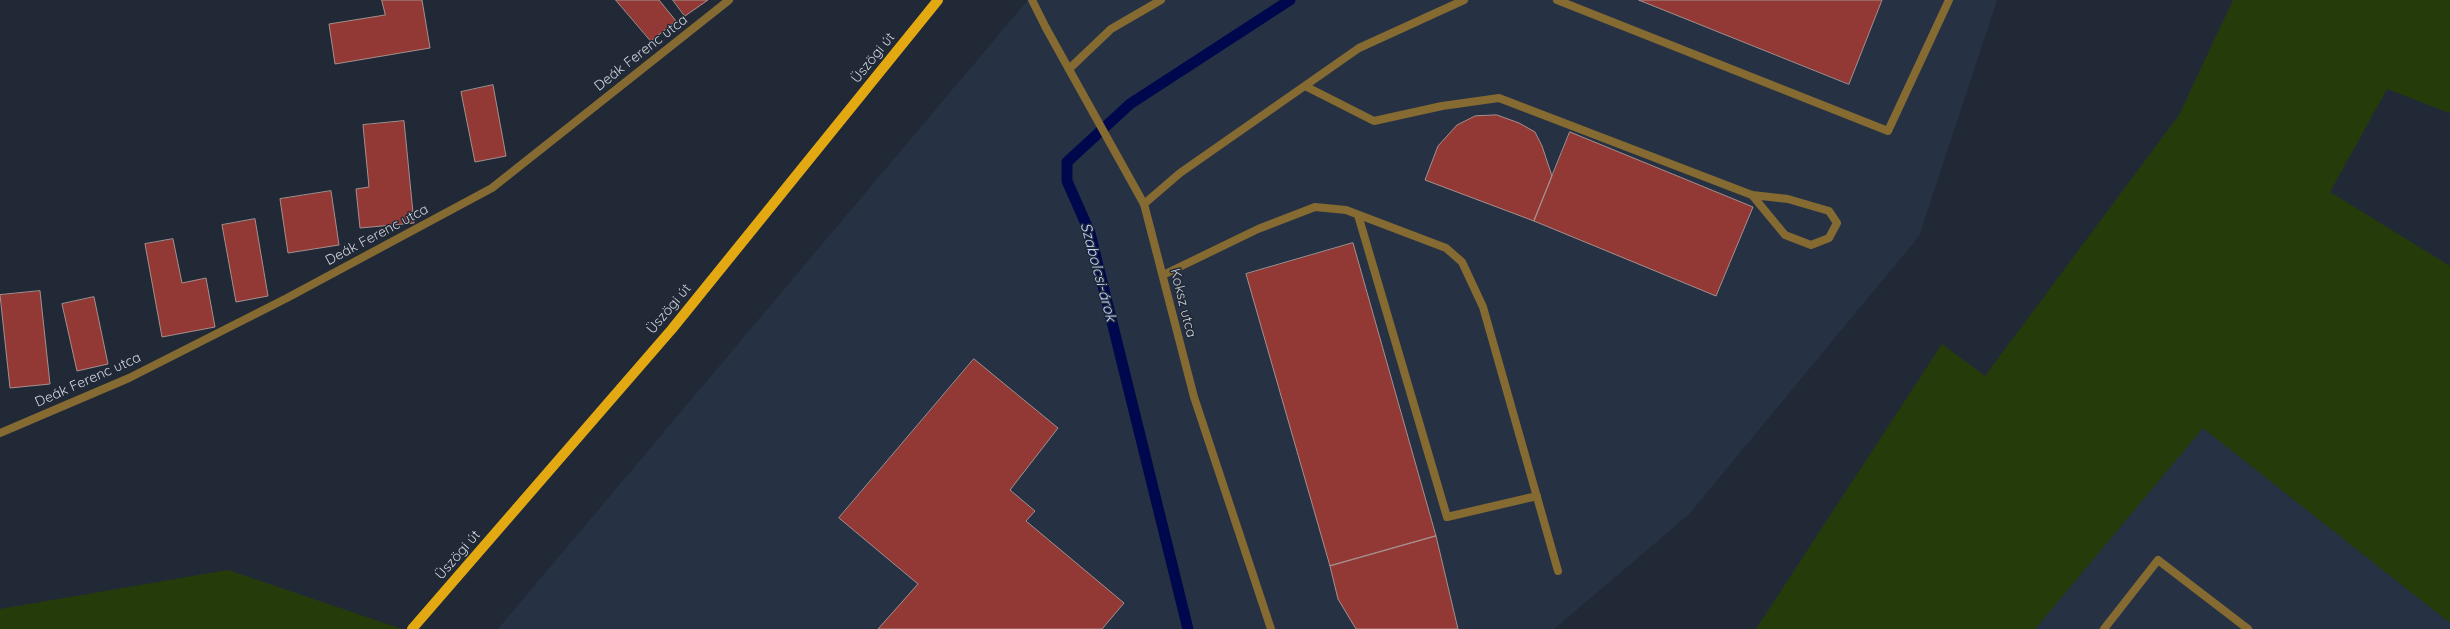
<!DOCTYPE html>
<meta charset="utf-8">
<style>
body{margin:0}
canvas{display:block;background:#212936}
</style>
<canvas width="2450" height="629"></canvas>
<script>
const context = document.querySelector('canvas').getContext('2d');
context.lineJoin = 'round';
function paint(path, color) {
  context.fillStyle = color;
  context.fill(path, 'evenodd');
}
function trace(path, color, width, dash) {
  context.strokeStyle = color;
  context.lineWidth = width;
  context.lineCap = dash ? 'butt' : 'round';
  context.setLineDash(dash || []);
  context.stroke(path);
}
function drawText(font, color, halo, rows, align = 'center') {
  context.font = font + ' Quicksand,sans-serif';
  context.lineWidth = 3;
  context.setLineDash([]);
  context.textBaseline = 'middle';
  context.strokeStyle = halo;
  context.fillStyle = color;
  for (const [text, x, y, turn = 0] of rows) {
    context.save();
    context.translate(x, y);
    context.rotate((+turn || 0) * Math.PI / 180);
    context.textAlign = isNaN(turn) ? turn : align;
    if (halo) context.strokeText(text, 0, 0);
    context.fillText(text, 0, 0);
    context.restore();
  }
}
paint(new Path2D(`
 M 1028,0 L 1997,0 L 1919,236 L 1689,514 L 1554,629 L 498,629 Z
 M 2203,428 L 2450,623 L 2450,629 L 2035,629 Z`), '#263244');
paint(new Path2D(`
 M 2233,0 L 2450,0 L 2450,113 L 2387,89 L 2330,192 L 2450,266 L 2450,623 L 2203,428 L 2035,629 L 1756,629 L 1942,344 L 1985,376 L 2179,115 Z
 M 228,570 L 402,629 L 0,629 L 0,609 Z`), '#263b0a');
trace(new Path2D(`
 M 1188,629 L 1090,233 L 1067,181 L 1067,162 L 1130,104 L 1290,0`), '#00084d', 11);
const building = new Path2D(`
 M 382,0 L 422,0 L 430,48 L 335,64 L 329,24 L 385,15 Z
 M 616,0 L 659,0 L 676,21 L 651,41 Z
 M 673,0 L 708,0 L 685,16 Z
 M 1639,0 L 1882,0 L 1849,84 Z
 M 493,85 L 506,156 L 475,162 L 461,92 Z
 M 1497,115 L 1519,123 L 1535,132 L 1542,146 L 1552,176 L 1534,221 L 1425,180 L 1438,146 L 1457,125 L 1475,116 Z
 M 404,121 L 414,223 L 360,228 L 356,189 L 369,187 L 363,125 Z
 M 1570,132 L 1753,207 L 1716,296 L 1534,221 Z
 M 331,191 L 339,245 L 288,253 L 280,199 Z
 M 255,219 L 268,296 L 236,302 L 222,225 Z
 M 173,239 L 182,283 L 206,278 L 215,327 L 162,337 L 145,244 Z
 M 1353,243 L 1436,536 L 1330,566 L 1246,274 Z
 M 40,291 L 50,384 L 10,388 L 0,295 Z
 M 94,297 L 108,364 L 77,371 L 62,304 Z
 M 974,359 L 1058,428 L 1010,490 L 1035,511 L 1026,521 L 1124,603 L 1102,629 L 878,629 L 918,584 L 839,518 Z
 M 1436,536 L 1458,629 L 1356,629 L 1338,599 L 1330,566 Z`);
paint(building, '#933935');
trace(building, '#a58f8d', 1);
trace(new Path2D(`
 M 1032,0 L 1046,28
 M 1557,0 L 1888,131 L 1949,0
 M 1069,69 L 1111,29 L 1161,0
 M 1305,86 L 1374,121 L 1442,106 L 1499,98 L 1752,195 L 1788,199 L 1829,211 L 1837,223 L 1829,238 L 1811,245 L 1785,235 L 1752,195
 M 1144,204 L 1180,173 L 1359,48 L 1464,0
 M 1358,215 L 1447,517 L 1537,496
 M 1163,275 L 1258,229 L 1315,207 L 1346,210 L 1446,248 L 1462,262 L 1483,307 L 1558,571
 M 2104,629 L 2158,560 L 2248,629`), '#856a31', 8);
trace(new Path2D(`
 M 1046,28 L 1144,204 L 1194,397 L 1271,629
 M 0,433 L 129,378 L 287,298 L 492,188 L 729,0`), '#856a31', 8);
trace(new Path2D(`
 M 412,629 L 672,329 L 938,0`), '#e3a912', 10);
drawText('14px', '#ced4dc', '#212936', [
 ["Deák Ferenc utca",641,53,-38],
 ["Üszögi út",873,58,-51],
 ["Deák Ferenc utca",377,235,-28],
 ["Koksz utca",1183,303,76],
 ["Üszögi út",669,309,-50],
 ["Deák Ferenc utca",88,380,-24],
 ["Üszögi út",458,555,-49]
]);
drawText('italic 15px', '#bfd4fd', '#212936', [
 ["Szabolcsi-árok",1098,272,75]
]);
</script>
